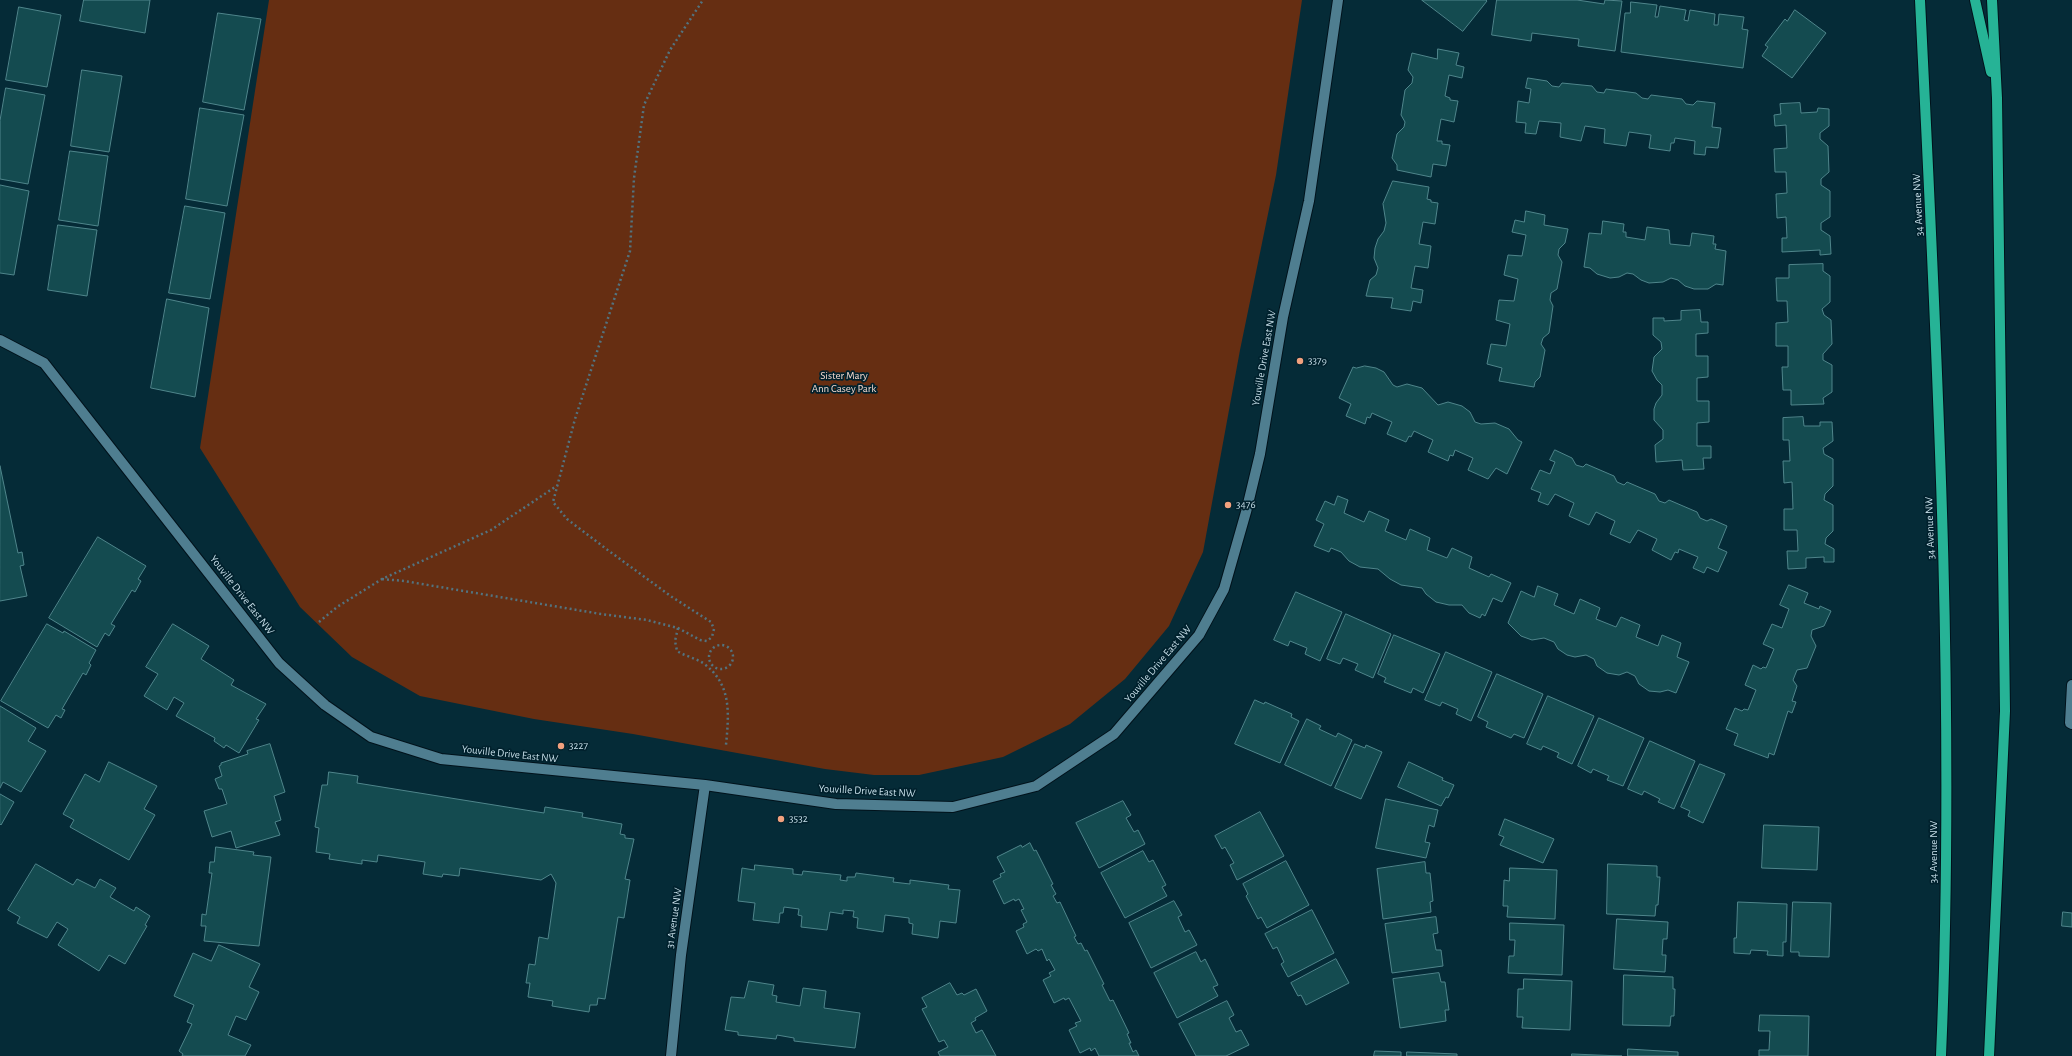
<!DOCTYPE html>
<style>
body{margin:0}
canvas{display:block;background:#052b37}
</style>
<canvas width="2072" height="1056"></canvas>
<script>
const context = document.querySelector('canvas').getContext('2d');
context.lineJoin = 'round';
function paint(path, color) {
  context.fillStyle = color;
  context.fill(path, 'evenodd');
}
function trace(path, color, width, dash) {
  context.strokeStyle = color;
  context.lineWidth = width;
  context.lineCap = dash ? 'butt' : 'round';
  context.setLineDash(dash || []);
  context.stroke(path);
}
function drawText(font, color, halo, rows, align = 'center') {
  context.font = font + ' "Alegreya Sans",sans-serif';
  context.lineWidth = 3.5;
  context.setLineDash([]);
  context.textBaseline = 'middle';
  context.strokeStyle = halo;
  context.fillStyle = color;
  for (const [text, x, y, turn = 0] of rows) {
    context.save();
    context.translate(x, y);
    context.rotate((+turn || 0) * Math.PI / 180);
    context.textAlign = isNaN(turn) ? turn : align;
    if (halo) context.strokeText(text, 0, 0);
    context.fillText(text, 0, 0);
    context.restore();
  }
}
paint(new Path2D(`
 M 269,0 L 1302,0 L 1276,175 L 1240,350 L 1203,552 L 1169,626 L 1125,679 L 1070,724 L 1003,757 L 919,775 L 874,775 L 825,769 L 633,734 L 534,719 L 420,696 L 352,657 L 300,607 L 200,448 Z`), '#662e12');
const building = new Path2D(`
 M 84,0 L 150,0 L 145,33 L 80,21 Z
 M 1422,0 L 1486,0 L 1487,1 L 1463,31 Z
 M 1497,0 L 1577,0 L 1604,4 L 1605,0 L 1622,1 L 1615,51 L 1578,46 L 1579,39 L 1532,33 L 1531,41 L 1492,35 Z
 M 1631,2 L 1657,5 L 1655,17 L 1658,17 L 1660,6 L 1686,10 L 1684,20 L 1688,21 L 1690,10 L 1715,14 L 1714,25 L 1718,25 L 1719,14 L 1744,17 L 1742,29 L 1748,30 L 1743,68 L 1621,52 L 1625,13 L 1630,13 Z
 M 19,7 L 61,15 L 47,87 L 6,80 Z
 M 1795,10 L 1826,33 L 1792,78 L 1762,56 L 1768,47 L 1765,45 L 1785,19 L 1787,21 Z
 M 218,13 L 261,19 L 244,110 L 203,102 Z
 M 1438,49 L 1459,53 L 1456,65 L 1464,67 L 1462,78 L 1449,75 L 1445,96 L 1450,98 L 1450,100 L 1458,101 L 1454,122 L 1441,119 L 1437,141 L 1442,141 L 1442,144 L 1450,145 L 1446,166 L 1433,164 L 1431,177 L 1397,170 L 1397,165 L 1392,158 L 1397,134 L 1404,127 L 1405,122 L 1401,115 L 1405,90 L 1412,83 L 1413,77 L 1408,70 L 1412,53 L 1437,59 Z
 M 82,70 L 122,76 L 109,152 L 71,146 Z
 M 1528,78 L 1547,81 L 1552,86 L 1559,87 L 1562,83 L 1592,86 L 1597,92 L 1604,93 L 1606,89 L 1636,93 L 1642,98 L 1648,99 L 1651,95 L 1682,99 L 1686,104 L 1693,105 L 1697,101 L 1715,103 L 1712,127 L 1721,128 L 1718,148 L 1706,147 L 1705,155 L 1694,154 L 1695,141 L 1675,138 L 1674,143 L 1671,143 L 1670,151 L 1649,148 L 1651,135 L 1629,132 L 1626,146 L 1604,143 L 1605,129 L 1585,126 L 1581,141 L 1560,137 L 1561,123 L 1539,121 L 1536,134 L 1525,133 L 1526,123 L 1516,122 L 1518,101 L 1529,103 L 1531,89 L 1526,88 Z
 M 6,88 L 45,95 L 28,184 L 0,179 L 0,121 Z
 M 1800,103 L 1801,113 L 1817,112 L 1818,108 L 1829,109 L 1829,126 L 1820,133 L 1820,139 L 1828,146 L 1829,172 L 1821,179 L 1821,185 L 1830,191 L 1830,217 L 1821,223 L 1821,230 L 1830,236 L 1831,254 L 1820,255 L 1820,250 L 1782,252 L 1782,238 L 1787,238 L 1786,217 L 1777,218 L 1776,194 L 1787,193 L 1786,172 L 1775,172 L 1774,149 L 1787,148 L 1786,125 L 1775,126 L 1774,115 L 1781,114 L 1780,104 Z
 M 200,108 L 244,115 L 227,206 L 186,199 Z
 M 70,151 L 108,156 L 98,226 L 59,220 Z
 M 1393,181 L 1429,187 L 1427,199 L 1431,200 L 1431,202 L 1438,203 L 1435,224 L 1423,222 L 1419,244 L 1431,246 L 1428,268 L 1415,266 L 1411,288 L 1423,290 L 1421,303 L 1413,301 L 1411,311 L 1391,308 L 1393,298 L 1366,296 L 1370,280 L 1376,275 L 1378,268 L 1374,258 L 1375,248 L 1378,239 L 1384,231 L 1386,223 L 1383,204 Z
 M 0,185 L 29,191 L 14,275 L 0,273 Z
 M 185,206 L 225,213 L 210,299 L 169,293 Z
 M 1526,211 L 1545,215 L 1544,225 L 1568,229 L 1565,243 L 1559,249 L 1558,255 L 1562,262 L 1557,289 L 1551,293 L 1550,300 L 1553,306 L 1549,333 L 1543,338 L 1541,344 L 1545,350 L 1540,377 L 1535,382 L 1534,387 L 1499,381 L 1502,368 L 1487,364 L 1491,344 L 1506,346 L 1510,324 L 1496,320 L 1499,300 L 1514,301 L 1518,279 L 1504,275 L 1508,255 L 1522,256 L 1526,235 L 1512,232 L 1515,220 L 1524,222 Z
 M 1603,221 L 1624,224 L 1623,232 L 1626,232 L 1626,237 L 1645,240 L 1647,227 L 1669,230 L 1670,244 L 1690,246 L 1692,233 L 1714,236 L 1713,244 L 1716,244 L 1715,249 L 1726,251 L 1723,285 L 1716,284 L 1708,289 L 1694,289 L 1685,286 L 1678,280 L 1671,278 L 1663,282 L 1649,283 L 1641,280 L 1633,274 L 1627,273 L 1619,277 L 1610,278 L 1597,274 L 1590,268 L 1584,267 L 1589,233 L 1601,234 Z
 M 58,225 L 97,230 L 87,296 L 48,290 Z
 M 1823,264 L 1823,271 L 1830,276 L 1830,302 L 1822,309 L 1824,315 L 1831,320 L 1832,344 L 1823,354 L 1823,360 L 1832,365 L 1832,392 L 1823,398 L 1824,404 L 1791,405 L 1791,390 L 1783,390 L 1782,367 L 1788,367 L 1788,346 L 1776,346 L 1776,323 L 1788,322 L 1787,301 L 1777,301 L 1776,278 L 1789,278 L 1789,265 Z
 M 167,299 L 209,308 L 195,397 L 151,388 Z
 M 1700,310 L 1701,322 L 1708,322 L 1708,333 L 1696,334 L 1696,356 L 1708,356 L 1708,377 L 1697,378 L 1697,401 L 1709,401 L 1709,422 L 1697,423 L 1697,446 L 1711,446 L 1711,458 L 1703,458 L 1704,469 L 1683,470 L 1682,460 L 1656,462 L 1655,445 L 1663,439 L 1663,430 L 1654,420 L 1654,409 L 1656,403 L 1662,395 L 1662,385 L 1657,380 L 1652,371 L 1654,357 L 1662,349 L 1661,342 L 1653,335 L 1653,318 L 1664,318 L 1664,321 L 1681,320 L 1681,311 Z
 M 1365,366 L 1376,368 L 1384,372 L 1393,385 L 1397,387 L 1407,384 L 1422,388 L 1438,405 L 1448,402 L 1462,406 L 1470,412 L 1475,422 L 1481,424 L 1495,423 L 1509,429 L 1518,440 L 1522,442 L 1507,474 L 1496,468 L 1488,479 L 1468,470 L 1473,458 L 1455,450 L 1453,456 L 1450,455 L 1448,461 L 1428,452 L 1433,440 L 1414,431 L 1411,437 L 1409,436 L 1406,442 L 1387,434 L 1392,422 L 1372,413 L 1370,418 L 1367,417 L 1365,424 L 1346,416 L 1351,404 L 1339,398 L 1353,367 L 1356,368 Z
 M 1803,417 L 1804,426 L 1820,426 L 1820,422 L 1832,422 L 1833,441 L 1823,448 L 1824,454 L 1833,459 L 1833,486 L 1825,494 L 1824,500 L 1833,505 L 1833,531 L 1826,538 L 1825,544 L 1834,549 L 1834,562 L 1824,562 L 1824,557 L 1806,558 L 1806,568 L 1788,569 L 1787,551 L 1798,551 L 1797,530 L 1784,530 L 1784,509 L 1793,509 L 1792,482 L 1784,483 L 1783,461 L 1790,461 L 1789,440 L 1783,440 L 1783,418 Z
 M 1555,450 L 1572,458 L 1576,465 L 1583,467 L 1586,464 L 1614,476 L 1617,482 L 1624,485 L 1627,482 L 1655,494 L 1659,501 L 1665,503 L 1669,500 L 1697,512 L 1700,518 L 1707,521 L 1711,519 L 1727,526 L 1718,548 L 1727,552 L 1718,572 L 1707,567 L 1704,573 L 1693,568 L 1698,557 L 1679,549 L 1678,553 L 1675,552 L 1671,560 L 1652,550 L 1657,539 L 1638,530 L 1630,543 L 1610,534 L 1615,521 L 1596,512 L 1589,525 L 1569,516 L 1574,503 L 1555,494 L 1548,505 L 1538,501 L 1541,493 L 1531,489 L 1540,470 L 1550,474 L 1555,462 L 1550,460 Z
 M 0,466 L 18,553 L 22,552 L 24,565 L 20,566 L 27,596 L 0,601 Z
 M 1338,496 L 1348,500 L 1344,513 L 1364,522 L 1369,511 L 1389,520 L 1385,531 L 1406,540 L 1410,529 L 1430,538 L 1427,550 L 1447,558 L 1452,548 L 1472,557 L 1469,568 L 1489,577 L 1491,574 L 1511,583 L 1502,602 L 1493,598 L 1485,616 L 1482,614 L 1480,618 L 1469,613 L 1462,605 L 1449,605 L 1436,602 L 1426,594 L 1422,588 L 1401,585 L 1390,579 L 1378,569 L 1360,567 L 1349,561 L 1341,552 L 1331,548 L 1329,552 L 1314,546 L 1324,524 L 1316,520 L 1325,501 L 1334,505 Z
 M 98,537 L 146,566 L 138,579 L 141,581 L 135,592 L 132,590 L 111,624 L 115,626 L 109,636 L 105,633 L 97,647 L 49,618 Z
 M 1789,585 L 1808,593 L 1804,603 L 1819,609 L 1820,606 L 1831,611 L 1824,626 L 1812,630 L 1811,636 L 1816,646 L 1807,668 L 1797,670 L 1793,680 L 1797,686 L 1792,701 L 1796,702 L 1792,713 L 1788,711 L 1774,755 L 1769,753 L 1768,758 L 1734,745 L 1738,734 L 1726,729 L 1735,708 L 1742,711 L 1744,709 L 1748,710 L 1756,690 L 1745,685 L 1753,665 L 1761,669 L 1763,667 L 1766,668 L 1774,649 L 1763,644 L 1772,624 L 1782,628 L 1789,609 L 1780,605 Z
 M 1538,586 L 1558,594 L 1554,605 L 1574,614 L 1580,599 L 1600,608 L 1596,619 L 1616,627 L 1621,617 L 1640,625 L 1636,637 L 1658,646 L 1662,635 L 1681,643 L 1677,657 L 1689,662 L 1676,693 L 1668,690 L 1660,692 L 1649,691 L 1639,684 L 1635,676 L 1627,672 L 1619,675 L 1607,673 L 1597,666 L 1594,659 L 1586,655 L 1575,657 L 1567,655 L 1558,649 L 1554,642 L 1544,638 L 1532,640 L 1521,636 L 1508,623 L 1521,591 L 1534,597 Z
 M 1296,592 L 1342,612 L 1320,661 L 1305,654 L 1307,648 L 1290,641 L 1288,646 L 1274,640 Z
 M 1346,614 L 1391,634 L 1373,678 L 1355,670 L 1358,664 L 1343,658 L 1340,664 L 1327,659 Z
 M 47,624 L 63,633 L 64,631 L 96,650 L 89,663 L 91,665 L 86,675 L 83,673 L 62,709 L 65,710 L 61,718 L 56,715 L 48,728 L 1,701 Z
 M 173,624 L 209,646 L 201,659 L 234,680 L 231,685 L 266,704 L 256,719 L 259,720 L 239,753 L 226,745 L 224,748 L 214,741 L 215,738 L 176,716 L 184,703 L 174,697 L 167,710 L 144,696 L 158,674 L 146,667 Z
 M 1394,635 L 1440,654 L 1423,693 L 1413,688 L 1411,693 L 1384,682 L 1386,678 L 1378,674 Z
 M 1446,652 L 1492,672 L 1471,721 L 1456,714 L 1458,709 L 1442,702 L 1440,706 L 1425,700 Z
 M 1497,674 L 1543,694 L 1524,738 L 1514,734 L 1511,738 L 1486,727 L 1488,722 L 1478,717 Z
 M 1548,696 L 1594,716 L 1572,764 L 1557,757 L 1559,753 L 1543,746 L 1541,750 L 1527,744 Z
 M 1255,700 L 1264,704 L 1265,702 L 1292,714 L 1291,717 L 1299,721 L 1280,763 L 1235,744 Z
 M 0,706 L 36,728 L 28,741 L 46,751 L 21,792 L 3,782 L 0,788 Z
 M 1599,718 L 1644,738 L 1623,786 L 1607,780 L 1609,776 L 1593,769 L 1591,773 L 1578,766 Z
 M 1307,719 L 1321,726 L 1319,729 L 1336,737 L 1338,733 L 1352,740 L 1331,786 L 1285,765 Z
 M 1650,741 L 1695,761 L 1674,809 L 1658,802 L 1660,799 L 1644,791 L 1642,795 L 1628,789 Z
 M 270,744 L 285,792 L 274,796 L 281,820 L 275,822 L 280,835 L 236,848 L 231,831 L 212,837 L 204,811 L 227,804 L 222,789 L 219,789 L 215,779 L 222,776 L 219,766 L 221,765 L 221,763 L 248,754 L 247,751 Z
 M 1355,744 L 1365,748 L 1366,745 L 1382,752 L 1361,799 L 1335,788 Z
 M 109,762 L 157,786 L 144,809 L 155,815 L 129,860 L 70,827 L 74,820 L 63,814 L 85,774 L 99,782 Z
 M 1409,762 L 1443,778 L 1442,780 L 1454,785 L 1448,798 L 1446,797 L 1441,806 L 1398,787 Z
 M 1700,764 L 1725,774 L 1703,823 L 1688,816 L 1690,811 L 1681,807 Z
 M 329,772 L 358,776 L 357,783 L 544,813 L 545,807 L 583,813 L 582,817 L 622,824 L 620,834 L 625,835 L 625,838 L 634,839 L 625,879 L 630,880 L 624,918 L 618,917 L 605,999 L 598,998 L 597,1005 L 590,1005 L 589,1012 L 552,1006 L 553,1001 L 528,997 L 530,983 L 526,983 L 529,964 L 535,965 L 539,937 L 548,939 L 556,883 L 551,874 L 541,880 L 460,868 L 459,876 L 443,874 L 442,877 L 423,874 L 425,862 L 378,855 L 377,862 L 362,860 L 362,864 L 329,859 L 330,854 L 316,852 L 319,828 L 315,827 L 322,785 L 327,785 Z
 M 0,794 L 14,802 L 1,825 L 0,824 Z
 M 1386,799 L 1438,810 L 1434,827 L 1429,825 L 1425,842 L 1430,843 L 1426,858 L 1376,848 Z
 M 1123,801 L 1131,815 L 1126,818 L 1134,832 L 1138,830 L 1145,844 L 1099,868 L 1076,823 Z
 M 1260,812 L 1284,856 L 1237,880 L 1230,865 L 1234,863 L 1225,847 L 1222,849 L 1215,836 Z
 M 1505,819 L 1554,839 L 1543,863 L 1500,845 L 1504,837 L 1499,835 Z
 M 1764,825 L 1819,827 L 1817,870 L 1762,868 Z
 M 1030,843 L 1034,851 L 1036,850 L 1053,884 L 1051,885 L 1056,894 L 1053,896 L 1057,903 L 1060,902 L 1076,936 L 1074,937 L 1078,944 L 1081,943 L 1085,951 L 1087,950 L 1104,984 L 1102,985 L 1110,1001 L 1113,1000 L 1129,1033 L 1127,1034 L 1131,1043 L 1129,1043 L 1133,1052 L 1136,1050 L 1139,1056 L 1099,1056 L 1095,1048 L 1091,1051 L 1090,1048 L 1080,1053 L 1069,1030 L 1077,1026 L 1075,1023 L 1081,1021 L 1069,998 L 1065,1000 L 1064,998 L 1054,1003 L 1043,980 L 1051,976 L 1049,973 L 1055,970 L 1049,959 L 1047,961 L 1042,949 L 1038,951 L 1036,949 L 1027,954 L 1016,931 L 1024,927 L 1023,924 L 1027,922 L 1021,910 L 1024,909 L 1019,899 L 1015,901 L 1014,899 L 1004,904 L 993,881 L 1001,877 L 1000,874 L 1005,872 L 997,857 L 1021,845 L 1022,847 Z
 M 216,847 L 254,852 L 253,855 L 271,857 L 259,946 L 204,941 L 206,926 L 201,926 L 202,914 L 206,915 L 212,873 L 209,873 L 210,862 L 214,862 Z
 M 1143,851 L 1149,862 L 1153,860 L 1166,885 L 1162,887 L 1167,896 L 1125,918 L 1101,873 Z
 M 1286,861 L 1309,905 L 1267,928 L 1261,917 L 1258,919 L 1246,896 L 1248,894 L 1243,884 Z
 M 1425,862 L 1426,873 L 1430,873 L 1433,901 L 1430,902 L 1431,912 L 1383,919 L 1377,869 Z
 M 36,864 L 73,885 L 77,879 L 95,888 L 100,879 L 116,888 L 110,897 L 134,911 L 136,907 L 150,916 L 145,925 L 147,926 L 125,964 L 109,955 L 99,971 L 58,945 L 68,929 L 57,922 L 47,938 L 17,923 L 20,917 L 8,910 Z
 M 1608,864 L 1657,866 L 1657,877 L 1660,877 L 1658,905 L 1656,905 L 1655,916 L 1607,914 Z
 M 755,865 L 793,869 L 793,874 L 802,875 L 803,871 L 841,875 L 840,880 L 847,881 L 847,877 L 855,877 L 856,873 L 894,878 L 893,882 L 910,884 L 910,880 L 949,885 L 948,889 L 960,890 L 956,923 L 940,921 L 938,938 L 912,934 L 913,924 L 909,923 L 909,918 L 885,915 L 883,932 L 857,928 L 858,918 L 853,917 L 854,911 L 843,910 L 843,914 L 830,912 L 827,930 L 801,927 L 802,916 L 798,915 L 799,909 L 784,907 L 783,913 L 780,913 L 779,923 L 753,920 L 755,903 L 738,901 L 742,868 L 754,870 Z
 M 1510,868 L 1557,870 L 1555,919 L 1507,917 L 1508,906 L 1503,906 L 1504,880 L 1509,881 Z
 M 1174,901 L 1182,915 L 1178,917 L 1185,932 L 1189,930 L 1197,945 L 1151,968 L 1129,923 Z
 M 1738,902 L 1787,904 L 1786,942 L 1783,942 L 1783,956 L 1767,955 L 1768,951 L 1751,950 L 1750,954 L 1734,953 L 1734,938 L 1736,938 Z
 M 1793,902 L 1831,903 L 1829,957 L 1799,956 L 1799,952 L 1791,952 Z
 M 1312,910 L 1334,953 L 1288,977 L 1281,964 L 1284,962 L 1277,947 L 1273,949 L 1265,934 Z
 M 2063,912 L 2072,913 L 2072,927 L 2062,926 Z
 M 1436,917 L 1438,933 L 1433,934 L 1436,950 L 1441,950 L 1443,966 L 1392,973 L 1385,924 Z
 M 1617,919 L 1668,922 L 1667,939 L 1663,939 L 1662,955 L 1666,955 L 1665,972 L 1614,969 Z
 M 1510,923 L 1564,925 L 1562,975 L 1508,973 L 1509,956 L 1514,956 L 1515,940 L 1510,940 Z
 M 219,945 L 260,964 L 249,987 L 259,992 L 246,1020 L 236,1016 L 228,1035 L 251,1045 L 245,1056 L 182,1056 L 183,1054 L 179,1051 L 192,1024 L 187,1022 L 194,1005 L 174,996 L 193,953 L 211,961 Z
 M 1196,952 L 1201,962 L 1205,959 L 1218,985 L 1213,987 L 1218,996 L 1177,1018 L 1154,973 Z
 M 1336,959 L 1349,983 L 1306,1005 L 1301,995 L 1298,996 L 1291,983 Z
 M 1439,973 L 1441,982 L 1445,982 L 1449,1010 L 1445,1010 L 1446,1021 L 1400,1028 L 1393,979 Z
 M 1624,975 L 1673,977 L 1673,989 L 1675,989 L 1674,1016 L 1671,1016 L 1670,1026 L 1623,1025 Z
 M 1524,979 L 1572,981 L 1570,1030 L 1522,1028 L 1523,1017 L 1517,1017 L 1518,989 L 1523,989 Z
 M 749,981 L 774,985 L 772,995 L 777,996 L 776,1002 L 800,1006 L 803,988 L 826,991 L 824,1008 L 860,1013 L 855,1048 L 794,1041 L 794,1038 L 777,1035 L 776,1039 L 738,1035 L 738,1032 L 725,1030 L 731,997 L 744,998 Z
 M 950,983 L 957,995 L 962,993 L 964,995 L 976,989 L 987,1011 L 975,1018 L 976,1020 L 971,1023 L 976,1033 L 982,1030 L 996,1056 L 940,1056 L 938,1052 L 948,1047 L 944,1040 L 939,1042 L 922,1009 L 927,1007 L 922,998 Z
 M 1227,1001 L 1234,1015 L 1229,1018 L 1236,1032 L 1241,1030 L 1249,1045 L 1226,1056 L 1196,1056 L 1179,1024 Z
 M 1760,1015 L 1809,1016 L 1808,1056 L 1759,1056 L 1759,1050 L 1769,1050 L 1770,1031 L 1759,1031 Z
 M 1628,1049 L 1678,1052 L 1678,1056 L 1628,1056 Z
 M 1375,1051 L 1401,1052 L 1401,1056 L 1374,1056 Z
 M 1407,1052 L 1457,1054 L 1457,1056 L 1407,1056 Z
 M 1572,1054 L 1622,1056 L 1572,1056 Z`);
paint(building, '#144b50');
trace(building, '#4f858b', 1);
const minor = new Path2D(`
 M 0,340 L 44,363 L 279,663 L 325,705 L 371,737 L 441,759 L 705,785 L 836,804 L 953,807 L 1036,786 L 1114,734 L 1199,635 L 1224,589 L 1246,512 L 1260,454 L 1283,317 L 1309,201 L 1338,0
 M 2072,685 L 2070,723 L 2072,724
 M 671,1056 L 681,955 L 705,785`);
const major = new Path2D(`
 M 1920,0 C 1937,352 1956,704 1941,1056
 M 1975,0 L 1991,72
 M 1989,1056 L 2005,711 L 1997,98 L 1992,0`);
trace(minor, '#00121b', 12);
trace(major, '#00121b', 12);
trace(new Path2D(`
 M 382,579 L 404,581 L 601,614 L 647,620 L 678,628 L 700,640 L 707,641 L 712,637 L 714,629 L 711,622 L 672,597 L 609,551 L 567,519 L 553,502 L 575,419 L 630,251 L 634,178 L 644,105 L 670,50 L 703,0
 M 319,622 L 337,607 L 382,579 L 491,530 L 558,485
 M 678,628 L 675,641 L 677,651 C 685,656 695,658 703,663 C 732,684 729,713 726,745
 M709 657a12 12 0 1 1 24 0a12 12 0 1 1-24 0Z`), '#53737f', 2.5, [2, 3]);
trace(minor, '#4f7e90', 10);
trace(major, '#26b396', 10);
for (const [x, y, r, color] of [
 [1300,361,4,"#f2a17e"],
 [1228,505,4,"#f2a17e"],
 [561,746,4,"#f2a17e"],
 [781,819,4,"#f2a17e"]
]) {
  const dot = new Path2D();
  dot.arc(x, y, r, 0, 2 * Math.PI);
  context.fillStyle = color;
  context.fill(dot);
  trace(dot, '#00212d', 1.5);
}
drawText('11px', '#c6dee8', '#00212d', [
 ["34 Avenue NW",1918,205,-93],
 ["Youville Drive East NW",1264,358,-80],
 ["34 Avenue NW",1930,528,-92],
 ["Youville Drive East NW",242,595,52],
 ["Youville Drive East NW",1158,664,-50],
 ["Youville Drive East NW",510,754,6],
 ["Youville Drive East NW",867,791,3],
 ["34 Avenue NW",1934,852,-90],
 ["31 Avenue NW",674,918,-82]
]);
drawText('11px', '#c6dee8', '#00212d', [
 ["3379",1308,361],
 ["3476",1236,505],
 ["3227",569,746],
 ["3532",789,819]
], 'left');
drawText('11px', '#f4d9ce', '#00212d', [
 ["Sister Mary",844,376],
 ["Ann Casey Park",844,389]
]);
</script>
